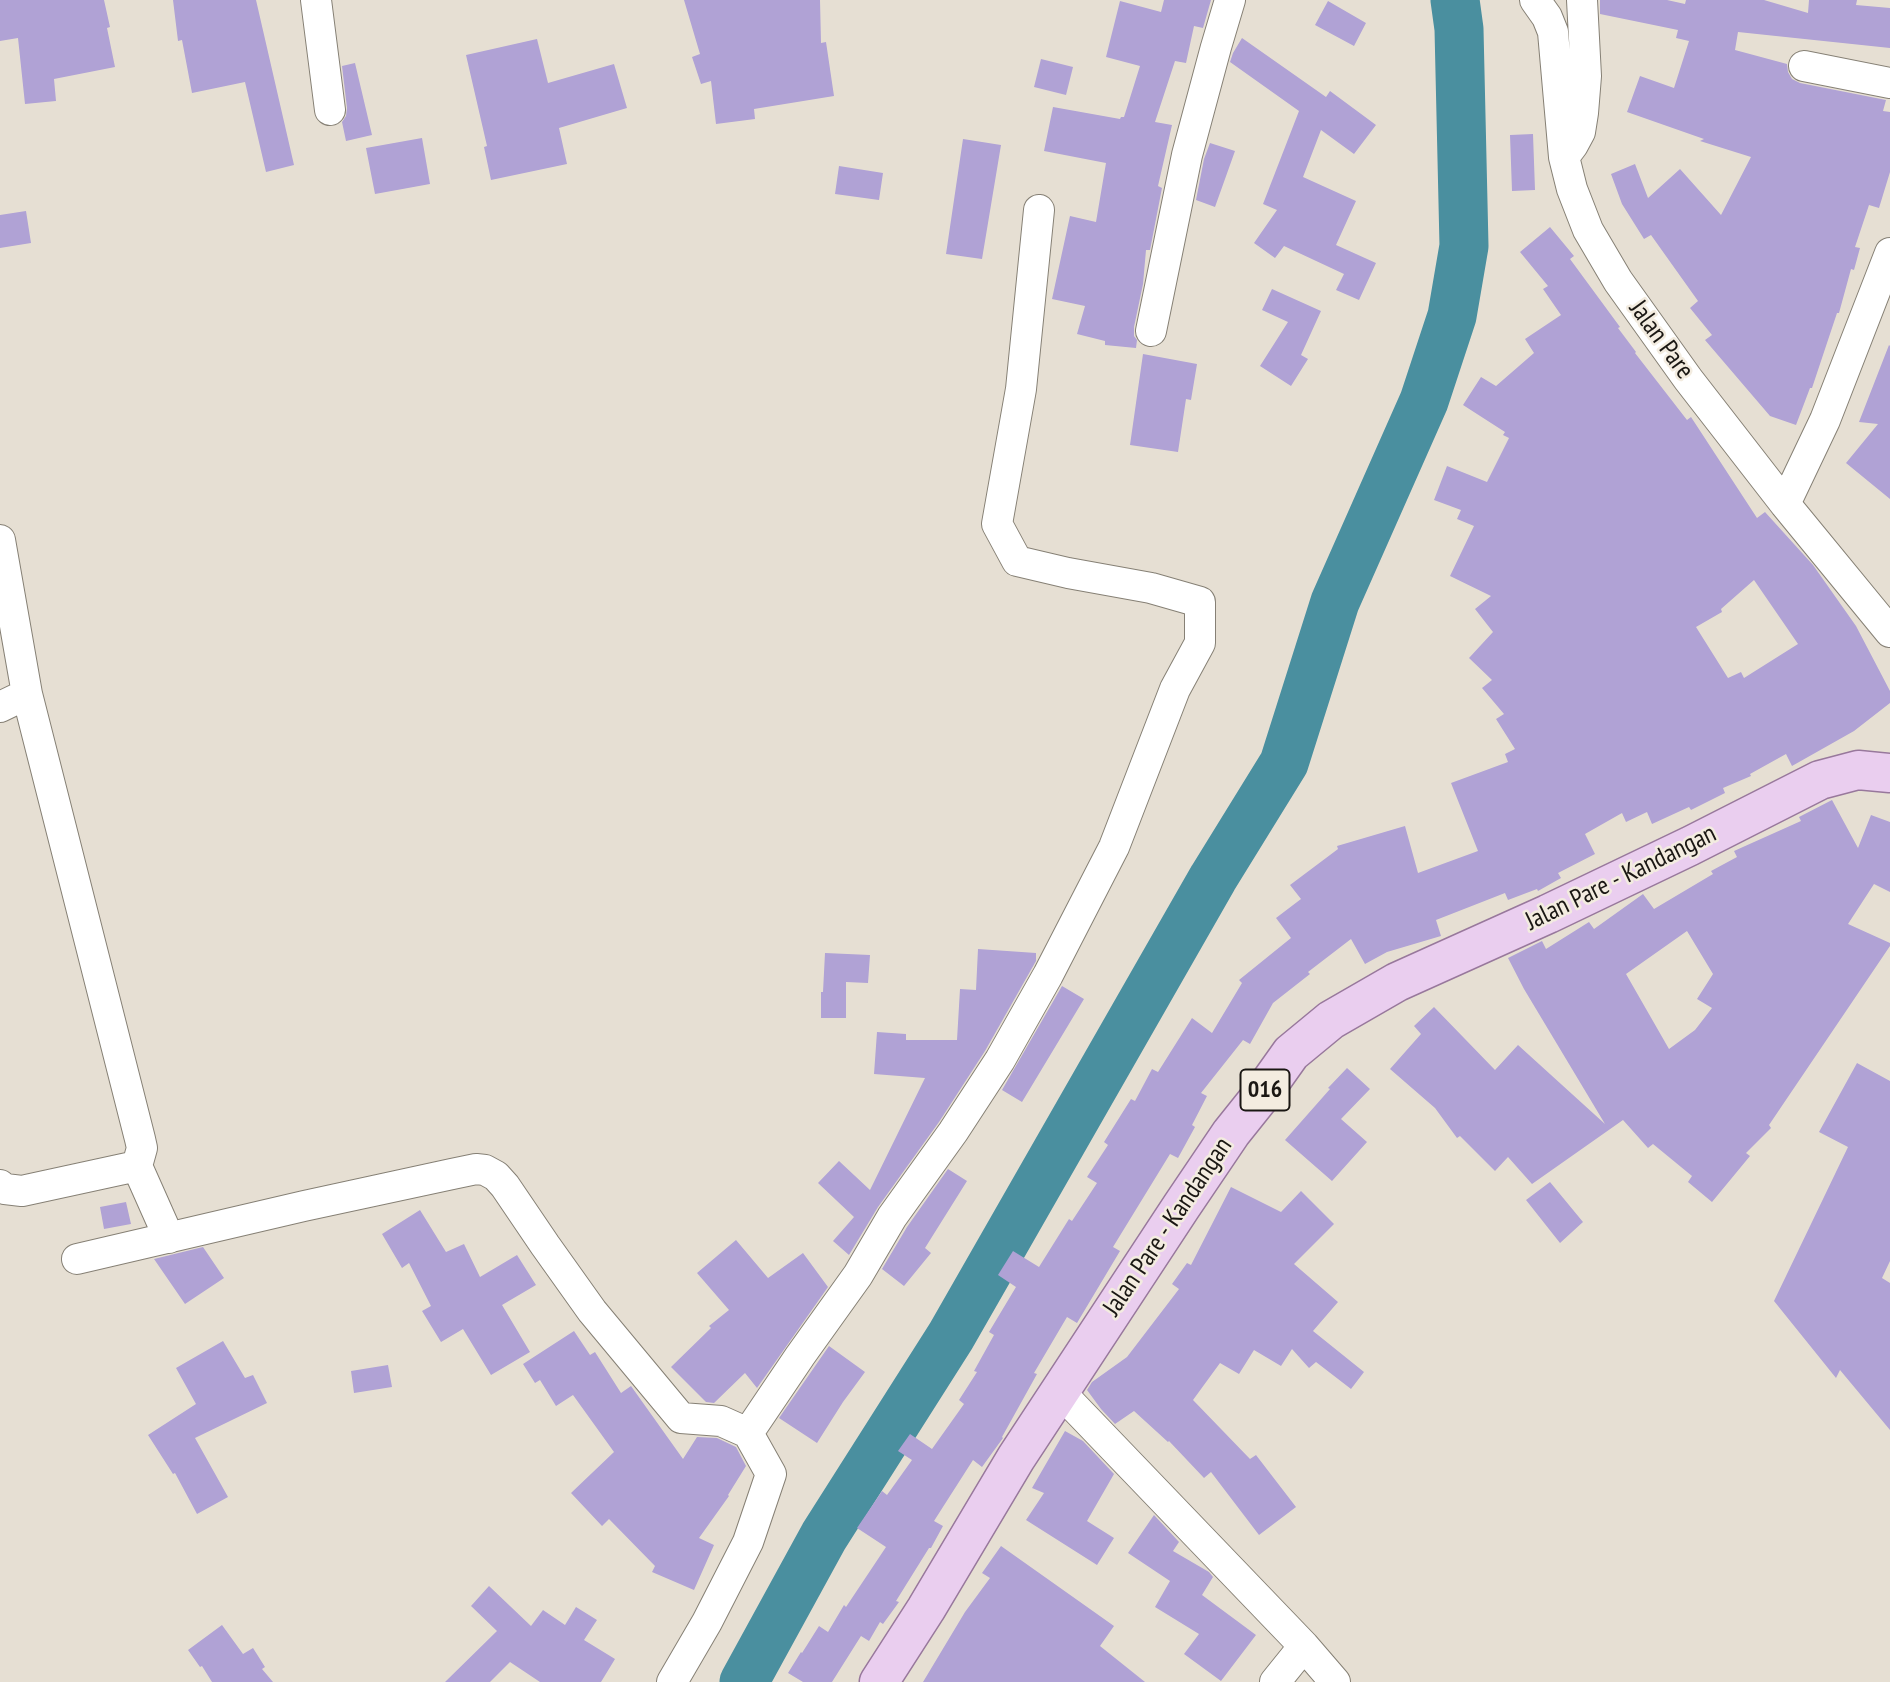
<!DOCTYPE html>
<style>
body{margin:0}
canvas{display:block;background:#e6dfd3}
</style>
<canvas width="1890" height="1682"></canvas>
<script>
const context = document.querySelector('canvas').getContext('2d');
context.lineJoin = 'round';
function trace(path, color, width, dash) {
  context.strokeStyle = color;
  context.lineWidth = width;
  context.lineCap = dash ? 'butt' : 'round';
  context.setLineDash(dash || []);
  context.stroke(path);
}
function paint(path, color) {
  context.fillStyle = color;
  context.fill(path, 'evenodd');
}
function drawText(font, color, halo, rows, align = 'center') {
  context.font = font + ' "PT Sans Narrow",sans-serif';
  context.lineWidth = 5;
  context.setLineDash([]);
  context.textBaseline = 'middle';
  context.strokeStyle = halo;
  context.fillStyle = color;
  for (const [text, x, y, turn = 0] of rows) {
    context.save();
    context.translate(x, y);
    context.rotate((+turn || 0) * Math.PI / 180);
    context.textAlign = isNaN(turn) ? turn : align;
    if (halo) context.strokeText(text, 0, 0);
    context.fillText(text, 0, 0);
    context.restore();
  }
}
trace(new Path2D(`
 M 744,1682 L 824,1536 L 951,1336 L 1213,878 L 1284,763 L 1335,602 L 1424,401 L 1452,316 L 1464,246 L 1459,29 L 1455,0`), '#4a8f9f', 49);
paint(new Path2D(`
 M 0,0 L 104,0 L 110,27 L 107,28 L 115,67 L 54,79 L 56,101 L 25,104 L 18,38 L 0,41 Z
 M 173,0 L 256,0 L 294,165 L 266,172 L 245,82 L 192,93 L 182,40 L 178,41 Z
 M 684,0 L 820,0 L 821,43 L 826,42 L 834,96 L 754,109 L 755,119 L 716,124 L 711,81 L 701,84 L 692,57 L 700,54 Z
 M 1164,0 L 1211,0 L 1203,28 L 1194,26 L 1186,63 L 1175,61 L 1155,122 L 1172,125 L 1158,186 L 1162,188 L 1150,250 L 1146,250 L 1143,284 L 1134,327 L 1134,336 L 1137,340 L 1136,348 L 1105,345 L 1105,341 L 1077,334 L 1085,306 L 1052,299 L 1070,216 L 1096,222 L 1106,163 L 1044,151 L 1053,107 L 1120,119 L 1121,117 L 1124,117 L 1140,66 L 1106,57 L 1120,1 L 1161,12 Z
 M 1600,0 L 1667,0 L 1685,4 L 1686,0 L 1764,0 L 1808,13 L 1809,0 L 1857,0 L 1856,5 L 1890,8 L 1890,48 L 1738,32 L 1735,50 L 1787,64 L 1788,72 L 1792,79 L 1800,83 L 1886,100 L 1883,111 L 1890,112 L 1890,172 L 1879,208 L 1869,205 L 1855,247 L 1860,248 L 1854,270 L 1851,269 L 1839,313 L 1837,313 L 1812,388 L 1810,388 L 1796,425 L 1770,416 L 1705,340 L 1712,335 L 1690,308 L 1698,301 L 1651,235 L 1644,239 L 1622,204 L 1611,174 L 1635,164 L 1648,198 L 1680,169 L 1721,215 L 1751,157 L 1700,141 L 1704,139 L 1627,112 L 1640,76 L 1674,88 L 1689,41 L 1676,38 L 1678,30 L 1600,14 Z
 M 1328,1 L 1366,23 L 1354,46 L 1315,25 Z
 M 1242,38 L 1326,97 L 1330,91 L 1376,125 L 1354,154 L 1321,130 L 1303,177 L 1356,201 L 1336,245 L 1376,263 L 1359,300 L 1336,290 L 1344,274 L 1284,246 L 1275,258 L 1254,243 L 1277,210 L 1263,204 L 1299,111 L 1230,62 L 1233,53 Z
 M 537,39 L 548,83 L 614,64 L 627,108 L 559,128 L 567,164 L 491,180 L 484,147 L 487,146 L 466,55 Z
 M 1041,59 L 1073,67 L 1066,95 L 1034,87 Z
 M 355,63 L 372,135 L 346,141 L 342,122 L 346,116 L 347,108 L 342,66 Z
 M 1533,134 L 1535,190 L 1512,191 L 1510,135 Z
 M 422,138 L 430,184 L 375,194 L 366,148 Z
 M 963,139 L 1001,145 L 982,259 L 946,254 Z
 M 1210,143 L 1235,151 L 1215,207 L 1196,200 L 1204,159 Z
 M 839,166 L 883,173 L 879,200 L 835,194 Z
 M 26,211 L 31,243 L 0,248 L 0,215 Z
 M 1550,227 L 1574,256 L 1570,259 L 1620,327 L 1618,328 L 1636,352 L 1635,353 L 1687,420 L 1691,417 L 1757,518 L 1765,512 L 1813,565 L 1856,626 L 1890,691 L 1890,703 L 1854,731 L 1792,766 L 1786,754 L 1750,774 L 1751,776 L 1723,788 L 1725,793 L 1691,810 L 1689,807 L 1652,824 L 1647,812 L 1626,822 L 1622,813 L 1585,834 L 1595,854 L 1558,873 L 1561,878 L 1538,891 L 1537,889 L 1508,900 L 1505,893 L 1436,920 L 1441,936 L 1387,952 L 1365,964 L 1351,939 L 1308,972 L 1310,974 L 1273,1003 L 1250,1044 L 1243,1040 L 1201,1093 L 1207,1096 L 1192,1125 L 1195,1127 L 1178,1158 L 1170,1154 L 1113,1247 L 1120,1251 L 1077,1323 L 1067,1317 L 1034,1373 L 1037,1374 L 1002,1437 L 1003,1438 L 982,1467 L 973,1460 L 934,1521 L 943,1526 L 931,1548 L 929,1548 L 896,1601 L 899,1602 L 883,1624 L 880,1622 L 869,1641 L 861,1636 L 832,1682 L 803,1682 L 788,1673 L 801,1652 L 802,1653 L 819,1626 L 828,1632 L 844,1605 L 846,1607 L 886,1547 L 857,1528 L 882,1491 L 887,1495 L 912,1460 L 898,1451 L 910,1434 L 932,1449 L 964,1404 L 959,1400 L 977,1372 L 974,1371 L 994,1335 L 989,1332 L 1016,1287 L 998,1275 L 1013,1251 L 1039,1267 L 1069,1219 L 1072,1221 L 1097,1183 L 1087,1177 L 1108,1145 L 1104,1142 L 1131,1099 L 1135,1101 L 1152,1069 L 1158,1072 L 1192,1018 L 1212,1033 L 1242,983 L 1239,980 L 1291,938 L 1276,918 L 1301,899 L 1290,885 L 1338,849 L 1337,846 L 1405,826 L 1418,873 L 1478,851 L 1451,783 L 1508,762 L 1505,754 L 1515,749 L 1496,719 L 1504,714 L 1482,688 L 1492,680 L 1469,658 L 1493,632 L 1475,609 L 1491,596 L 1450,576 L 1474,526 L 1457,519 L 1461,510 L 1434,500 L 1447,466 L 1487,482 L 1509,438 L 1503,435 L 1505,432 L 1463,405 L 1481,377 L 1496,386 L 1534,353 L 1525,339 L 1561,315 L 1543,289 L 1548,286 L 1520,252 ZM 1754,580 L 1798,644 L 1744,678 L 1741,672 L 1728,678 L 1696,627 L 1722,612 L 1721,609 Z
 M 1272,289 L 1321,311 L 1301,355 L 1308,359 L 1291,386 L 1260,366 L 1288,322 L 1262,310 Z
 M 1889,345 L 1890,346 L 1890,499 L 1846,463 L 1878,424 L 1859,422 Z
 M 1143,354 L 1197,364 L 1191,400 L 1186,399 L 1178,452 L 1130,445 Z
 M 1832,800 L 1858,848 L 1871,815 L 1890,822 L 1890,892 L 1874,884 L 1848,924 L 1890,943 L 1890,946 L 1769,1125 L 1771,1128 L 1746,1153 L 1750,1156 L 1712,1202 L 1688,1182 L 1692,1176 L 1653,1144 L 1648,1148 L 1623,1120 L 1532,1184 L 1508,1157 L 1495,1171 L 1460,1136 L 1457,1138 L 1435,1108 L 1390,1069 L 1421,1034 L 1414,1026 L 1434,1007 L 1495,1070 L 1518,1045 L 1605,1124 L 1524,989 L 1508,958 L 1542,941 L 1546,949 L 1589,922 L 1594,929 L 1643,894 L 1654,909 L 1713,874 L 1711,871 L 1737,857 L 1734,851 L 1801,821 L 1799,817 ZM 1687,931 L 1713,974 L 1697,999 L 1712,1008 L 1695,1030 L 1669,1049 L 1626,974 Z
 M 978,949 L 1036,953 L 1036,961 L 985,1051 L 939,1122 L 878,1207 L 849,1255 L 833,1241 L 854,1217 L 818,1183 L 839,1161 L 870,1190 L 925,1078 L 874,1074 L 877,1032 L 906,1034 L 906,1040 L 957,1040 L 960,989 L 976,990 Z
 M 825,953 L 870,955 L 868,983 L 846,982 L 846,1018 L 821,1018 L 821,992 L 823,992 Z
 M 1062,986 L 1084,999 L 1022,1102 L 1002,1090 Z
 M 1857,1063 L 1890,1081 L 1890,1261 L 1882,1278 L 1890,1283 L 1890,1430 L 1840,1370 L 1836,1378 L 1774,1301 L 1848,1147 L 1819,1132 Z
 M 1347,1068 L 1370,1089 L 1341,1119 L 1367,1142 L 1332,1181 L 1285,1140 L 1330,1089 L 1328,1088 Z
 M 948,1169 L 967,1181 L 925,1248 L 931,1253 L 904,1286 L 882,1269 L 907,1227 Z
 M 1550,1182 L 1583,1222 L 1560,1243 L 1526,1200 Z
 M 1231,1187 L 1281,1212 L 1301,1191 L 1334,1224 L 1294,1264 L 1338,1302 L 1313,1331 L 1364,1372 L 1351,1389 L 1316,1362 L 1309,1368 L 1292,1349 L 1281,1366 L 1254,1350 L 1239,1374 L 1220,1363 L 1193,1400 L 1250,1459 L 1256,1455 L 1296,1507 L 1259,1535 L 1211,1472 L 1204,1478 L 1169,1441 L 1168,1442 L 1134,1411 L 1115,1424 L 1101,1409 L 1087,1390 L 1092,1382 L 1127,1357 L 1179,1289 L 1172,1284 L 1187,1263 L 1191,1265 Z
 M 126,1202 L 131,1224 L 104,1229 L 100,1207 Z
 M 420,1210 L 446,1252 L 464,1244 L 480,1277 L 517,1255 L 536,1285 L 502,1305 L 530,1352 L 491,1375 L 463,1329 L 441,1342 L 422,1311 L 431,1306 L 409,1263 L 402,1268 L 382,1234 Z
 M 736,1240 L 768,1278 L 803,1253 L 828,1287 L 757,1388 L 745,1373 L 714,1403 L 706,1402 L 671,1367 L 711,1328 L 709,1326 L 729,1310 L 697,1273 Z
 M 203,1247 L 224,1278 L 185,1304 L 154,1259 Z
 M 574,1331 L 590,1355 L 595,1352 L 621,1393 L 631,1386 L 683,1459 L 697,1437 L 717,1438 L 736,1447 L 746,1466 L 728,1495 L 729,1496 L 699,1538 L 714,1545 L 694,1590 L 652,1572 L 655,1566 L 609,1519 L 602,1526 L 571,1493 L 614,1452 L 573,1395 L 556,1406 L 540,1380 L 535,1383 L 523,1364 Z
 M 223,1341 L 245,1378 L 253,1375 L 267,1403 L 195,1438 L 228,1497 L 197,1514 L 175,1473 L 173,1474 L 148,1435 L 196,1404 L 176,1368 Z
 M 829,1346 L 865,1372 L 843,1402 L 817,1443 L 779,1418 Z
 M 388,1365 L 392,1387 L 354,1393 L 351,1371 Z
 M 1065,1431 L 1083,1441 L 1114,1474 L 1087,1521 L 1114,1538 L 1097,1565 L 1026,1520 L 1044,1493 L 1032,1488 Z
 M 1154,1515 L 1179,1542 L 1173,1551 L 1209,1572 L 1213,1577 L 1202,1595 L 1256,1635 L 1221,1681 L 1184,1654 L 1199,1634 L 1155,1607 L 1170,1581 L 1128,1553 Z
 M 1001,1546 L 1114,1626 L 1100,1646 L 1145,1682 L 923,1682 L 965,1612 L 990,1578 L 982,1573 Z
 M 489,1586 L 531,1626 L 543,1610 L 565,1625 L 576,1607 L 597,1620 L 584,1640 L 615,1659 L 601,1682 L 540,1682 L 510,1662 L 490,1682 L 445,1682 L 497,1631 L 471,1606 Z
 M 222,1625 L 243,1654 L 253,1648 L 265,1667 L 262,1669 L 273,1682 L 212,1682 L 202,1666 L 200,1667 L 188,1650 Z`), '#b0a2d5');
const street = new Path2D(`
 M 316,0 L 330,110
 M 1535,0 L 1547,17 L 1553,32 L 1564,157 L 1572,189 L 1588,230 L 1618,281 L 1688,379 L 1785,504 L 1890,632
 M 1804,66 L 1890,83
 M 1564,157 L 1573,145 L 1580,132 L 1583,113 L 1586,76 L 1582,0
 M 1151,331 L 1187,155 L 1216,47 L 1230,0
 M 1785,504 L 1825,420 L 1890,253
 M 0,540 L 27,694 L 140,1139 L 142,1148 L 137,1166 L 169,1238
 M 0,707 L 27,694
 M 0,1185 L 5,1189 L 22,1191 L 137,1166
 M 77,1259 L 304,1206 L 452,1174 L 476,1169 L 485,1170 L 496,1176 L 505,1186 L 545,1245 L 592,1311 L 681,1418 L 721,1421 L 748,1433 L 771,1474 L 748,1542 L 707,1622 L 672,1682
 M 1060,1392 L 1304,1646 L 1335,1682
 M 748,1433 L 800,1356 L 858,1275 L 892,1217 L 953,1132 L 1000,1060 L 1048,975 L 1114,847 L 1175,689 L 1200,643 L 1200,602 L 1151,588 L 1068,573 L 1017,561 L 997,524 L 1021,389 L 1039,210
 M 1275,1682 L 1304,1646`);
const primary = new Path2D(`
 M 879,1682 L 926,1609 L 1016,1458 L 1181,1207 L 1231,1133 L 1259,1098 L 1291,1053 L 1331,1020 L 1397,982 L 1548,914 L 1690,846 L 1820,780 L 1858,770 L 1890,773`);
trace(street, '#868075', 32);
trace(primary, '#98789c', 41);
trace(street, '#fff', 30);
trace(primary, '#eaceef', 38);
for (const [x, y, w] of [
 [1265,1090,49]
]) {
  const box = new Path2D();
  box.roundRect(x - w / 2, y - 20.5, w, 41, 5);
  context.fillStyle = '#f3ece0';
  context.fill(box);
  trace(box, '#1a1713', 2);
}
drawText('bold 24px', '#1a1713', null, [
 ["016",1265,1090]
]);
drawText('26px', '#1a1713', '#f3ece0', [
 ["Jalan Pare",1661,340,54],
 ["Jalan Pare - Kandangan",1621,878,-26],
 ["Jalan Pare - Kandangan",1168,1227,-56]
]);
</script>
